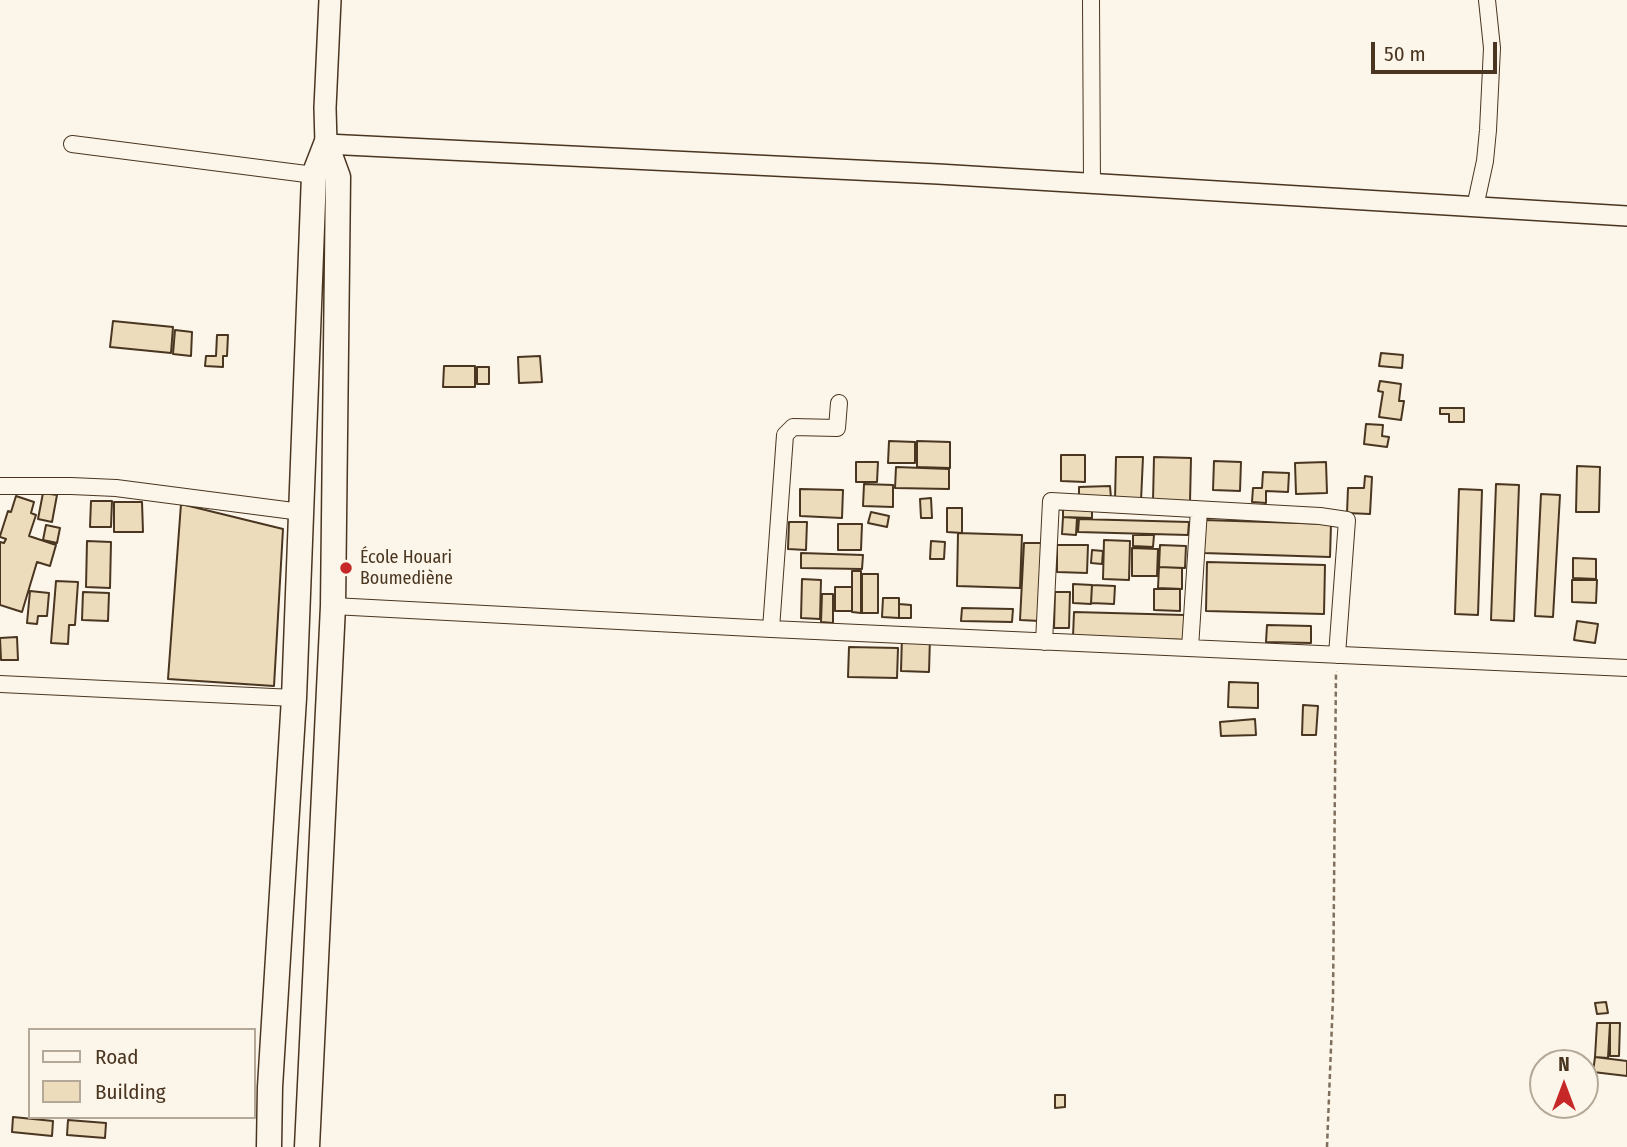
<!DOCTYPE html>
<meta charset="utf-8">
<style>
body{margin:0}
#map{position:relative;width:1627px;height:1147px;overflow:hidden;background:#fbf6e9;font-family:"Fira Sans Condensed",sans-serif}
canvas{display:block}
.legend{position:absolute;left:28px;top:1028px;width:228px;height:91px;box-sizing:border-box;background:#fbf6e9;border:2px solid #b4a999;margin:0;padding:9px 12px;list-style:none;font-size:21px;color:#4a3520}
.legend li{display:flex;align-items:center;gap:14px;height:35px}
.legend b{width:35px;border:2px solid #b4a999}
.north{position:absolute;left:1529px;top:1049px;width:70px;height:70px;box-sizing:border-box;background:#fbf6e9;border:2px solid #b4a999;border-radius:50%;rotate:0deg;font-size:19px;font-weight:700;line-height:28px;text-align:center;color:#4a3520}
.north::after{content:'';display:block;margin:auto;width:24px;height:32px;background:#c62828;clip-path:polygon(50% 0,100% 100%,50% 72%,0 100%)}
.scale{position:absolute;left:1371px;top:42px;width:126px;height:32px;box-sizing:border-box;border:4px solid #4a3520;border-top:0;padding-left:9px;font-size:21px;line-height:24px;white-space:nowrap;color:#4a3520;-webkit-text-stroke:5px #fbf6e9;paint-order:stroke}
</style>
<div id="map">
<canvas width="1627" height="1147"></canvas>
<ul class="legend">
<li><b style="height:9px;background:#fbf6e9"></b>Road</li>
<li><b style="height:19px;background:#ecdcbc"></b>Building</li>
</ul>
<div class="north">N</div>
<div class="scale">50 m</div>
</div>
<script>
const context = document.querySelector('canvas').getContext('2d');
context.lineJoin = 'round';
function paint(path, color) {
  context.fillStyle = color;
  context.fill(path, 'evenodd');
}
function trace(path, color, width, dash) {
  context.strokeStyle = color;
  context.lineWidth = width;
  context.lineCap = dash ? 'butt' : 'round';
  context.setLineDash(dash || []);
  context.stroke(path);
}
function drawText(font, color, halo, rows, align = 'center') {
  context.font = font + ' "Fira Sans Condensed",sans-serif';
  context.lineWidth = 5;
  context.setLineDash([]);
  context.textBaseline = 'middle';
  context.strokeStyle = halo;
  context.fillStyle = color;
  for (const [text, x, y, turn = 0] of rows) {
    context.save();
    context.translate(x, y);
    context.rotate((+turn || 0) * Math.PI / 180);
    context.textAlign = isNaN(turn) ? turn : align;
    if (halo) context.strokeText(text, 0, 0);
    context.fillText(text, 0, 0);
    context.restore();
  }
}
const building = new Path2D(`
 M 113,321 L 173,327 L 171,353 L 110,347 Z
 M 175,330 L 192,332 L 191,356 L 173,354 Z
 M 217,335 L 228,335 L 227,356 L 223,356 L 223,367 L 205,366 L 206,356 L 216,356 Z
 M 1381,353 L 1403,355 L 1402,368 L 1379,366 Z
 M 540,356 L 542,382 L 519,383 L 518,357 Z
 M 444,366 L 475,366 L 475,387 L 443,387 Z
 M 477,367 L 489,367 L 489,384 L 477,384 Z
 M 1380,381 L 1401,384 L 1399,401 L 1404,401 L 1401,420 L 1379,417 L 1383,392 L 1378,391 Z
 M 1440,408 L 1464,408 L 1464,422 L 1449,422 L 1449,414 L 1440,414 Z
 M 1366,424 L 1383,425 L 1382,436 L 1389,437 L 1387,447 L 1364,444 Z
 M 889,441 L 915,442 L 915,463 L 888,463 Z
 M 917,441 L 950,442 L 950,468 L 917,467 Z
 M 1061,455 L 1085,455 L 1085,482 L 1061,481 Z
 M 1116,457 L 1143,457 L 1141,501 L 1115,500 Z
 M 1154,457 L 1191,458 L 1190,502 L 1153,501 Z
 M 1214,461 L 1241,462 L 1240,491 L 1213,490 Z
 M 856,462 L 878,462 L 877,482 L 856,482 Z
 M 1326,462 L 1327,493 L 1296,494 L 1295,463 Z
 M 1577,466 L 1600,467 L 1599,512 L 1576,512 Z
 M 896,467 L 949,469 L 949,489 L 895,488 Z
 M 1263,472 L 1289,473 L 1288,492 L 1266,491 L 1266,503 L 1252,502 L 1253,488 L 1262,488 Z
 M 1365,476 L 1372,477 L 1370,514 L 1347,513 L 1348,488 L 1364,488 Z
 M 864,484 L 893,485 L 893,507 L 863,506 Z
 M 1496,484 L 1519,485 L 1514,621 L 1491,620 Z
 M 1110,486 L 1111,498 L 1079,498 L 1079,487 Z
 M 800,489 L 843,490 L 842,518 L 800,516 Z
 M 1459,489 L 1482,490 L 1478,615 L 1455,614 Z
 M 43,493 L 57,495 L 52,522 L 38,519 Z
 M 1541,494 L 1560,495 L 1553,617 L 1535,616 Z
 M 16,496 L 34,502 L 31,513 L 36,515 L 29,536 L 56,545 L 50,566 L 37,562 L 22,612 L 0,605 L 0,542 L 4,543 L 6,539 L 0,537 L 0,536 L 8,511 L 11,512 Z
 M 931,498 L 932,518 L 921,518 L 920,499 Z
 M 91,501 L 112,501 L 111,527 L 90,527 Z
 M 114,502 L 142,502 L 143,532 L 114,532 Z
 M 181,504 L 283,529 L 274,686 L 168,679 Z
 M 1063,507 L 1092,508 L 1092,518 L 1063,517 Z
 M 947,508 L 962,508 L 962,533 L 947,532 Z
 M 871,512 L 889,516 L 887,527 L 868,523 Z
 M 1063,517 L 1077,518 L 1076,535 L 1062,534 Z
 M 1079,519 L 1189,522 L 1188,535 L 1078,532 Z
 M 1204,520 L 1331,524 L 1330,557 L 1203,553 Z
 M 789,522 L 807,522 L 806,550 L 788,549 Z
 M 838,524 L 862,524 L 861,550 L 838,550 Z
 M 46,525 L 60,528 L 57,543 L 43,540 Z
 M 958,533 L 1022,535 L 1020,588 L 957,586 Z
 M 1133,535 L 1154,535 L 1153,547 L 1133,546 Z
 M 1104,540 L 1130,541 L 1129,580 L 1103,579 Z
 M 87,541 L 111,542 L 110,588 L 86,587 Z
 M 931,541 L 945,542 L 944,559 L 930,559 Z
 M 1024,543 L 1043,543 L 1040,621 L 1020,620 Z
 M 1057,545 L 1088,545 L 1087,573 L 1057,572 Z
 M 1160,545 L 1186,546 L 1185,568 L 1159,567 Z
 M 1132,548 L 1158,549 L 1157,576 L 1132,576 Z
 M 1092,550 L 1103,551 L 1102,564 L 1091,563 Z
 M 801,553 L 863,555 L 862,569 L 801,568 Z
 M 1573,558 L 1596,559 L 1596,579 L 1573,578 Z
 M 1207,562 L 1325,565 L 1324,614 L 1206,611 Z
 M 1159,567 L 1182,568 L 1182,589 L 1158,588 Z
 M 852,571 L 861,571 L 861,613 L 852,612 Z
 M 862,574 L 878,574 L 878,613 L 862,613 Z
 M 802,579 L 821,580 L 820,619 L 801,618 Z
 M 1572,580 L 1597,580 L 1596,603 L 1572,602 Z
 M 56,581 L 78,582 L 75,625 L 69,625 L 68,644 L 51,643 Z
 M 1073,584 L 1092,585 L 1091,604 L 1073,603 Z
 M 1092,585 L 1115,586 L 1114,604 L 1091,603 Z
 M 835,587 L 852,587 L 852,611 L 835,611 Z
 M 1154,589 L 1180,589 L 1180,611 L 1154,610 Z
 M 30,591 L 49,593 L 47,616 L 38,616 L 37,624 L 27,623 Z
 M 83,592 L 109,593 L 108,621 L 82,620 Z
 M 1055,592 L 1070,592 L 1069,628 L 1054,628 Z
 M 822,594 L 833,594 L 833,623 L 821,622 Z
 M 883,598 L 899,598 L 899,618 L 882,617 Z
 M 899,604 L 911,605 L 911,618 L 899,618 Z
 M 962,608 L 1013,609 L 1012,622 L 961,621 Z
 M 1074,612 L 1185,615 L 1184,640 L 1073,637 Z
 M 1577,621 L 1598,624 L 1595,643 L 1574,640 Z
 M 1267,625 L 1311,626 L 1311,643 L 1266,642 Z
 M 902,636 L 930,637 L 929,672 L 901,671 Z
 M 17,637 L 18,660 L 1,660 L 0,638 Z
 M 849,647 L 898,648 L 897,678 L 848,677 Z
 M 1229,682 L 1258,683 L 1258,708 L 1228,707 Z
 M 1303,705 L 1318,706 L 1316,735 L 1302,735 Z
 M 1255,719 L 1256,735 L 1221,736 L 1220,722 Z
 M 1606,1002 L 1608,1013 L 1597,1014 L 1595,1003 Z
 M 1597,1023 L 1610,1023 L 1608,1058 L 1595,1057 Z
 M 1610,1023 L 1620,1023 L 1619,1056 L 1610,1056 Z
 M 1595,1057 L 1627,1061 L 1627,1076 L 1593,1072 Z
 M 1055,1095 L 1065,1095 L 1065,1107 L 1055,1108 Z
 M 13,1117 L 53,1121 L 52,1136 L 12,1132 Z
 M 68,1120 L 106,1123 L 105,1138 L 67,1135 Z`);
paint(building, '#ecdcbc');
trace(building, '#4a3520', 2);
const minor = new Path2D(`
 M 1091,0 L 1092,184
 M 72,144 L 314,175
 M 1475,207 L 1485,161 L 1488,130 L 1492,48 L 1487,0
 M 0,486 L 71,486 L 116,488 L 301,512
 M 333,606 L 771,629 L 1627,668
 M 771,629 L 785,435 L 793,427 L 837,428 L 839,403
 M 1044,642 L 1051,501 L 1320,516 L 1347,520 L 1337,655
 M 1190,648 L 1199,510
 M 0,684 L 294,698`);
const tertiary = new Path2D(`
 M 326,144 L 938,174 L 1627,216`);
const secondary = new Path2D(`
 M 326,144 L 325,108 L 330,0`);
const trunk = new Path2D(`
 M 269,1147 L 270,1087 L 294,698 L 314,175 L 326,144
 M 307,1147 L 333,606 L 338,177 L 326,144`);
trace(minor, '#4a3520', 18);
trace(tertiary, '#4a3520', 22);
trace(secondary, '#4a3520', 24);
trace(trunk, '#4a3520', 27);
trace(new Path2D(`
 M 1327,1147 L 1333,998 L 1336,671`), '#7f6f5c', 2.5, [5, 3.5]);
trace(minor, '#fbf6e9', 16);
trace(tertiary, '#fbf6e9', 19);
trace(secondary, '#fbf6e9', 21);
trace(trunk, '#fbf6e9', 24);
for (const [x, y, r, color] of [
 [346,568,7,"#c62828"]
]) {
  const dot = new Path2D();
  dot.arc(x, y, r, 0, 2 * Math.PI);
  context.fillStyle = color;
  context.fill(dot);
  trace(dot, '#fbf6e9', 2.5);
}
drawText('18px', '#4a3520', '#fbf6e9', [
 ["École Houari",360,558],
 ["Boumediène",360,579]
], 'left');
</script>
